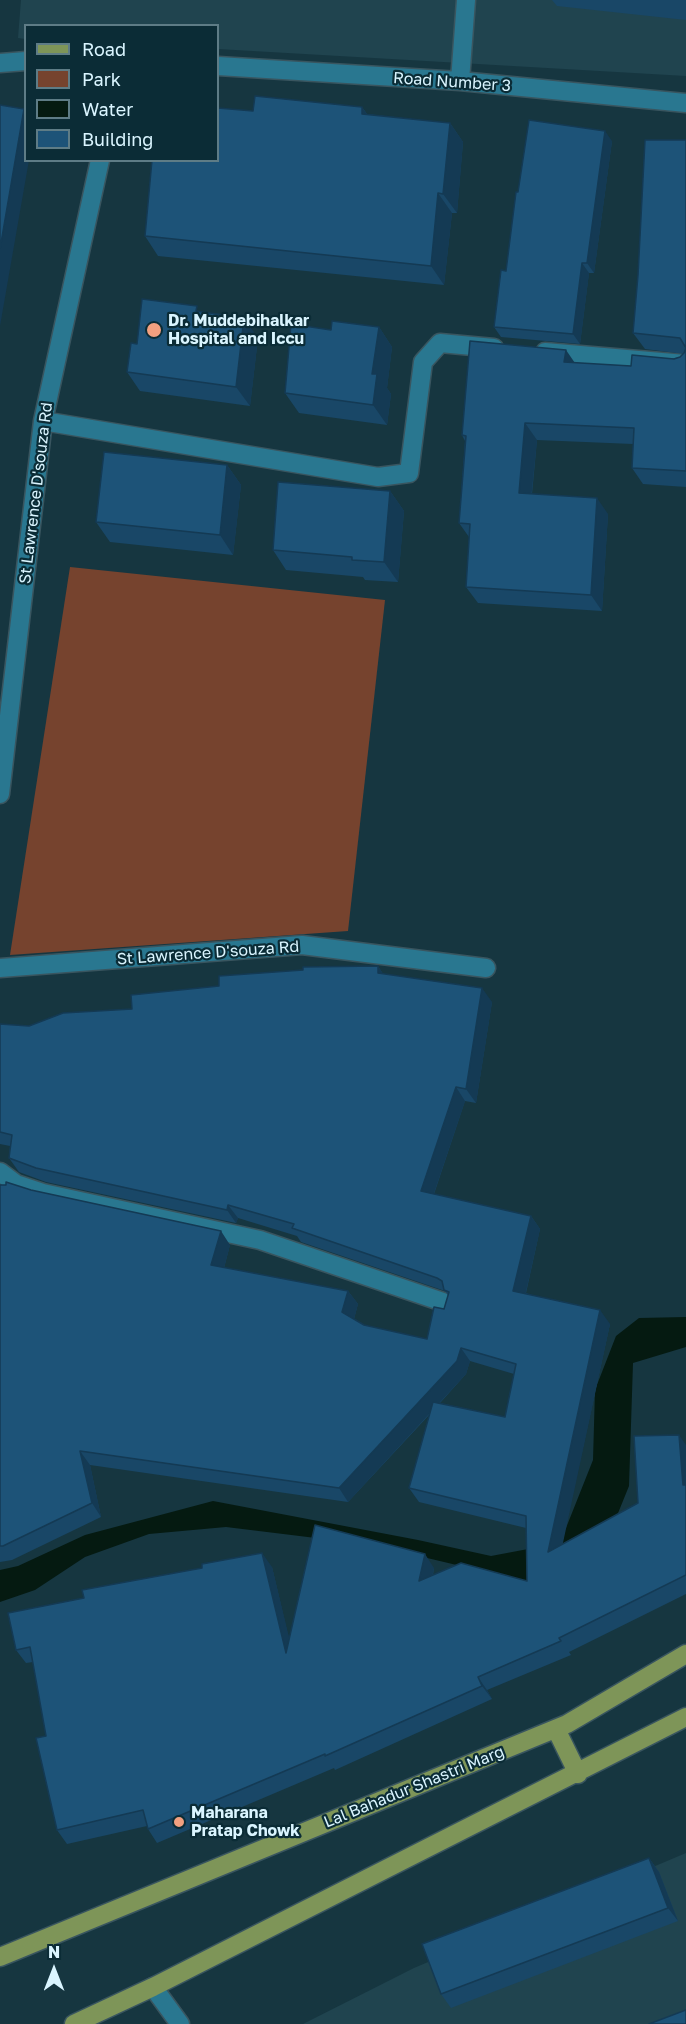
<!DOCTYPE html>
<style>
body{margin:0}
#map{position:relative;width:686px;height:2024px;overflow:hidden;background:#163640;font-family:"Golos Text",sans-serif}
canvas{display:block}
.legend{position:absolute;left:24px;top:24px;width:195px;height:138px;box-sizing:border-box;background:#0b2c36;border:2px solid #5e7c86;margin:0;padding:8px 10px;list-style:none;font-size:18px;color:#daf5ff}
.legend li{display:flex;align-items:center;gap:12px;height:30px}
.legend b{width:30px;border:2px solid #5e7c86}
.north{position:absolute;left:24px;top:1940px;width:60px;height:60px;-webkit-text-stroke:4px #0b2c36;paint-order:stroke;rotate:0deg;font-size:16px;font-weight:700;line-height:24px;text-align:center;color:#daf5ff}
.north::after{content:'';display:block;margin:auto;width:21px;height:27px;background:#daf5ff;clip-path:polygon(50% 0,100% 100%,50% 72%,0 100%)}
</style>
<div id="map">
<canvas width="686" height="2024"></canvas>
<ul class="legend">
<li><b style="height:8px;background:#7e9558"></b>Road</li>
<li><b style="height:16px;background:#76432e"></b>Park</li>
<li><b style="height:16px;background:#051a11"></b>Water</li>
<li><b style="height:16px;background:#1d5378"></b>Building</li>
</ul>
<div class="north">N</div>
</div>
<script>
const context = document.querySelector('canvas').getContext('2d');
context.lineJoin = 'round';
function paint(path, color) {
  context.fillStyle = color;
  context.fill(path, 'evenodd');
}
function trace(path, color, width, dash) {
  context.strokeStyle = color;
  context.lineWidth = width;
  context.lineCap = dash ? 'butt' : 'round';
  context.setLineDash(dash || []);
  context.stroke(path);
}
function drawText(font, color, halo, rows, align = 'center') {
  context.font = font + ' "Golos Text",sans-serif';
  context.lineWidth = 4.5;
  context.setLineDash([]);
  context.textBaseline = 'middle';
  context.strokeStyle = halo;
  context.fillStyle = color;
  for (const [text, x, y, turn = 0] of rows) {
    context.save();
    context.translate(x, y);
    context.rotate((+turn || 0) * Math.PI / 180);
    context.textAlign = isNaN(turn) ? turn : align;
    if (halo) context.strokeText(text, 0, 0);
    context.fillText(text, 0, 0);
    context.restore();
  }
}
paint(new Path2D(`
 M 21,0 L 686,0 L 686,76 L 218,49 L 218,26 L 26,26 L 25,39 L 18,38 Z
 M 686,1853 L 686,2024 L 303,2024 L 414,1968 Z`), '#20444f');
paint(new Path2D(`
 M 70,567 L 385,600 L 348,931 L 10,955 Z`), '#76432e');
paint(new Path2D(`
 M 686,1317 L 686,1347 L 633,1363 L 629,1486 L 612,1528 L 528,1582 L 423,1557 L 324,1539 L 226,1527 L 149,1534 L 85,1557 L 35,1590 L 0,1602 L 0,1570 L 18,1566 L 85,1535 L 213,1501 L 418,1540 L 491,1556 L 544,1546 L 566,1528 L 593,1460 L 595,1390 L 616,1336 L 639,1318 Z`), '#051a11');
const minor = new Path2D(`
 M 0,63 L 26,61
 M 218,66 L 460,81 L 686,103
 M 460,81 L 466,0
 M 545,352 L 686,364
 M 43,421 L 378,477 L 409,473 L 423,362 L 440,343 L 494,348
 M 0,794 L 43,421 L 100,160
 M 0,968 L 302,945 L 486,968
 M 0,1172 L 16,1184 L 43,1193 L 260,1240 L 443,1302
 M 153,1987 L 180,2024`);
const major = new Path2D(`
 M 556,1729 L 578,1774
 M 0,1957 L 567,1724 L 686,1654
 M 74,2024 L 153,1987 L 686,1717`);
trace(minor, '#39555f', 21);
trace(major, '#39555f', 21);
trace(minor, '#297790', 18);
trace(major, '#7e9558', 18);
paint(new Path2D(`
 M 552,0 L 686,0 L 686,20 L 557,6 Z
 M 362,107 L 367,114 L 450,123 L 463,142 L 457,213 L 452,213 L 444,285 L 158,256 L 145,236 L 253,111 Z
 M 686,140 L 686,487 L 643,484 L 632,468 L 633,444 L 537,440 L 532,494 L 608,514 L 602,611 L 478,603 L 466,587 L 469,537 L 459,523 L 465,441 L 462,435 L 575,363 L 631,366 L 680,357 L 684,354 L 645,349 L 633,333 Z
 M 612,141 L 594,273 L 589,273 L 580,344 L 501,337 L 494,327 L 506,271 L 518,192 Z
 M 201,312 L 258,338 L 250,406 L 140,391 L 127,372 L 137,344 Z
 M 379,327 L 392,347 L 387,388 L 391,394 L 387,425 L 299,413 L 285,393 L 331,330 Z
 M 227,465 L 241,485 L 233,555 L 110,542 L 96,522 Z
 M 390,491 L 404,511 L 398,582 L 365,580 L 363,577 L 286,570 L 273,550 Z
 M 378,966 L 383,974 L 492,1002 L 476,1103 L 465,1101 L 434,1194 L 531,1216 L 540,1229 L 526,1293 L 610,1324 L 562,1544 L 638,1503 L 686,1445 L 686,1594 L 569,1652 L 571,1655 L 487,1690 L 492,1699 L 335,1770 L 334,1768 L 157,1843 L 148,1829 L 147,1826 L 67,1844 L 57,1830 L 46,1736 L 33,1662 L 26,1663 L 16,1650 L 272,1567 L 289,1639 L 434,1568 L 433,1575 L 527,1581 L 526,1528 L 419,1502 L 409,1488 L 430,1414 L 348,1502 L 90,1465 L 101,1517 L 12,1560 L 0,1562 L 0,1185 L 31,1190 L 230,1245 L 224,1268 L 348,1291 L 358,1304 L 354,1319 L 364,1325 L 427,1339 L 444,1309 L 448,1295 L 445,1291 L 301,1242 L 297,1236 L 238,1218 L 236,1223 L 46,1182 L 19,1172 L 9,1158 L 10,1146 L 0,1144 L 0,1024 L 29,1026 L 132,1009 L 219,986 ZM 470,1361 L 514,1374 L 505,1417 L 440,1403 L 466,1374 Z
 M 649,1858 L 659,1872 L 678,1921 L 451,2008 L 441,1994 Z`), '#194767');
paint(new Path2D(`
 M 362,107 L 376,127 L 362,114 Z
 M 24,109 L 26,110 L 26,160 L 29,160 L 0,326 L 0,249 Z
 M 450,123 L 463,142 L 457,213 L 443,194 Z
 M 605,131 L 612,141 L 594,273 L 587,263 Z
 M 438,193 L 452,213 L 444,285 L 431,266 Z
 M 582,263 L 589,273 L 580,344 L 573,334 Z
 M 244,318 L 258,338 L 250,406 L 236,387 Z
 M 379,327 L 392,347 L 387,388 L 391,394 L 387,425 L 373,405 L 372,374 Z
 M 566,350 L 577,366 L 564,362 Z
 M 525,423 L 537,440 L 530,509 L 519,493 Z
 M 227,465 L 241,485 L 233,555 L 220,535 Z
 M 390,491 L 404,511 L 398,582 L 384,562 Z
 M 597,498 L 608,514 L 602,611 L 591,595 Z
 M 378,966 L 387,980 L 378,973 Z
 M 482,988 L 492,1002 L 476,1103 L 466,1089 Z
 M 456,1087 L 465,1101 L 430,1205 L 421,1191 Z
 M 228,1205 L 238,1218 L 236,1223 L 227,1210 Z
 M 531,1216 L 540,1229 L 523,1305 L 513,1291 Z
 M 221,1231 L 230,1245 L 221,1279 L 211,1265 Z
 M 348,1291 L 358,1304 L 352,1326 L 342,1312 Z
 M 600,1310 L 610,1324 L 558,1566 L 548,1552 Z
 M 461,1348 L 470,1361 L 466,1374 L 348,1502 L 339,1488 Z
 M 679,1435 L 686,1445 L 686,1490 L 683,1485 Z
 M 80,1451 L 90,1465 L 101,1517 L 92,1503 Z
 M 262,1553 L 272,1567 L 296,1666 L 286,1653 Z
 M 425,1554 L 434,1568 L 428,1595 L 419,1581 Z
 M 478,1677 L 487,1690 L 492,1699 L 482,1686 Z
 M 649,1858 L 659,1872 L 678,1921 L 668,1908 Z`), '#143a54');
const building = new Path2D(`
 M 255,96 L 362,107 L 362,114 L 450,123 L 443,194 L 438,193 L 431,266 L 145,236 L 152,160 L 218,160 L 218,108 L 253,111 Z
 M 0,105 L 24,109 L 0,249 Z
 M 529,120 L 605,131 L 587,263 L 582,263 L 573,334 L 494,327 L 501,270 L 506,271 L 516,192 L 518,192 Z
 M 645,140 L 686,140 L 686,471 L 632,468 L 634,428 L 525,423 L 519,493 L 597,498 L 591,595 L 466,587 L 470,524 L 459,523 L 466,436 L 462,435 L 470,341 L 566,350 L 564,362 L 631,366 L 632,355 L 674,359 L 680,357 L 684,353 L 686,348 L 680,338 L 633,333 L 638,275 Z
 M 142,299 L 197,306 L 196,311 L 244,318 L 236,387 L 127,372 L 131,343 L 137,344 Z
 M 332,321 L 379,327 L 372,374 L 377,374 L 373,405 L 285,393 L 291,324 L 331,330 Z
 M 104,452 L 227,465 L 220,535 L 96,522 Z
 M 278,482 L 390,491 L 384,562 L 352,560 L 352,557 L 273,550 Z
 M 378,966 L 378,973 L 482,988 L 466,1089 L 456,1087 L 421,1191 L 531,1216 L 513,1291 L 600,1310 L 548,1552 L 638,1503 L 634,1436 L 679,1435 L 683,1485 L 686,1485 L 686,1575 L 559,1638 L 561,1641 L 478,1677 L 482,1686 L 325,1756 L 325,1754 L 148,1829 L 143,1810 L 57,1830 L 36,1738 L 46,1736 L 30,1647 L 16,1650 L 8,1613 L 84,1598 L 82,1590 L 202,1568 L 202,1564 L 262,1553 L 286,1653 L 315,1525 L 425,1554 L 419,1581 L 461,1563 L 527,1581 L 526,1516 L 409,1488 L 433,1402 L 505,1417 L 516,1364 L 461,1348 L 457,1361 L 339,1488 L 80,1451 L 92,1503 L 3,1546 L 0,1546 L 0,1185 L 6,1185 L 6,1182 L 31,1190 L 221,1231 L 211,1265 L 348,1291 L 342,1312 L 364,1325 L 427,1339 L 434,1307 L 444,1309 L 449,1292 L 444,1290 L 442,1281 L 437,1278 L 292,1228 L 294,1224 L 228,1205 L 227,1210 L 36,1168 L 9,1158 L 12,1135 L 0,1132 L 0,1024 L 29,1026 L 63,1013 L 132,1009 L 131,995 L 219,986 L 219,976 L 303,970 L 303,967 Z
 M 649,1858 L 668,1908 L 441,1994 L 422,1944 Z
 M 686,2010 L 686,2024 L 649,2024 Z`);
paint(building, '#1d5378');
trace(building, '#143a54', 1.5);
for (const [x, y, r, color] of [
 [154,330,8,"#f2a080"],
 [179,1822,6,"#f2a080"]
]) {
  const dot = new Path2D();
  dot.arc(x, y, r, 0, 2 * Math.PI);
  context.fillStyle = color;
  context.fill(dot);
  trace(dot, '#0b2c36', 2);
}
drawText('16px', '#daf5ff', '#0b2c36', [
 ["Road Number 3",452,82,4],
 ["St Lawrence D'souza Rd",36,493,-83],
 ["St Lawrence D'souza Rd",208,953,-4],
 ["Lal Bahadur Shastri Marg",414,1787,-22]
]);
drawText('bold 16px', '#daf5ff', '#0b2c36', [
 ["Dr. Muddebihalkar",168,321],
 ["Hospital and Iccu",168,339],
 ["Maharana",191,1813],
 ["Pratap Chowk",191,1831]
], 'left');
</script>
